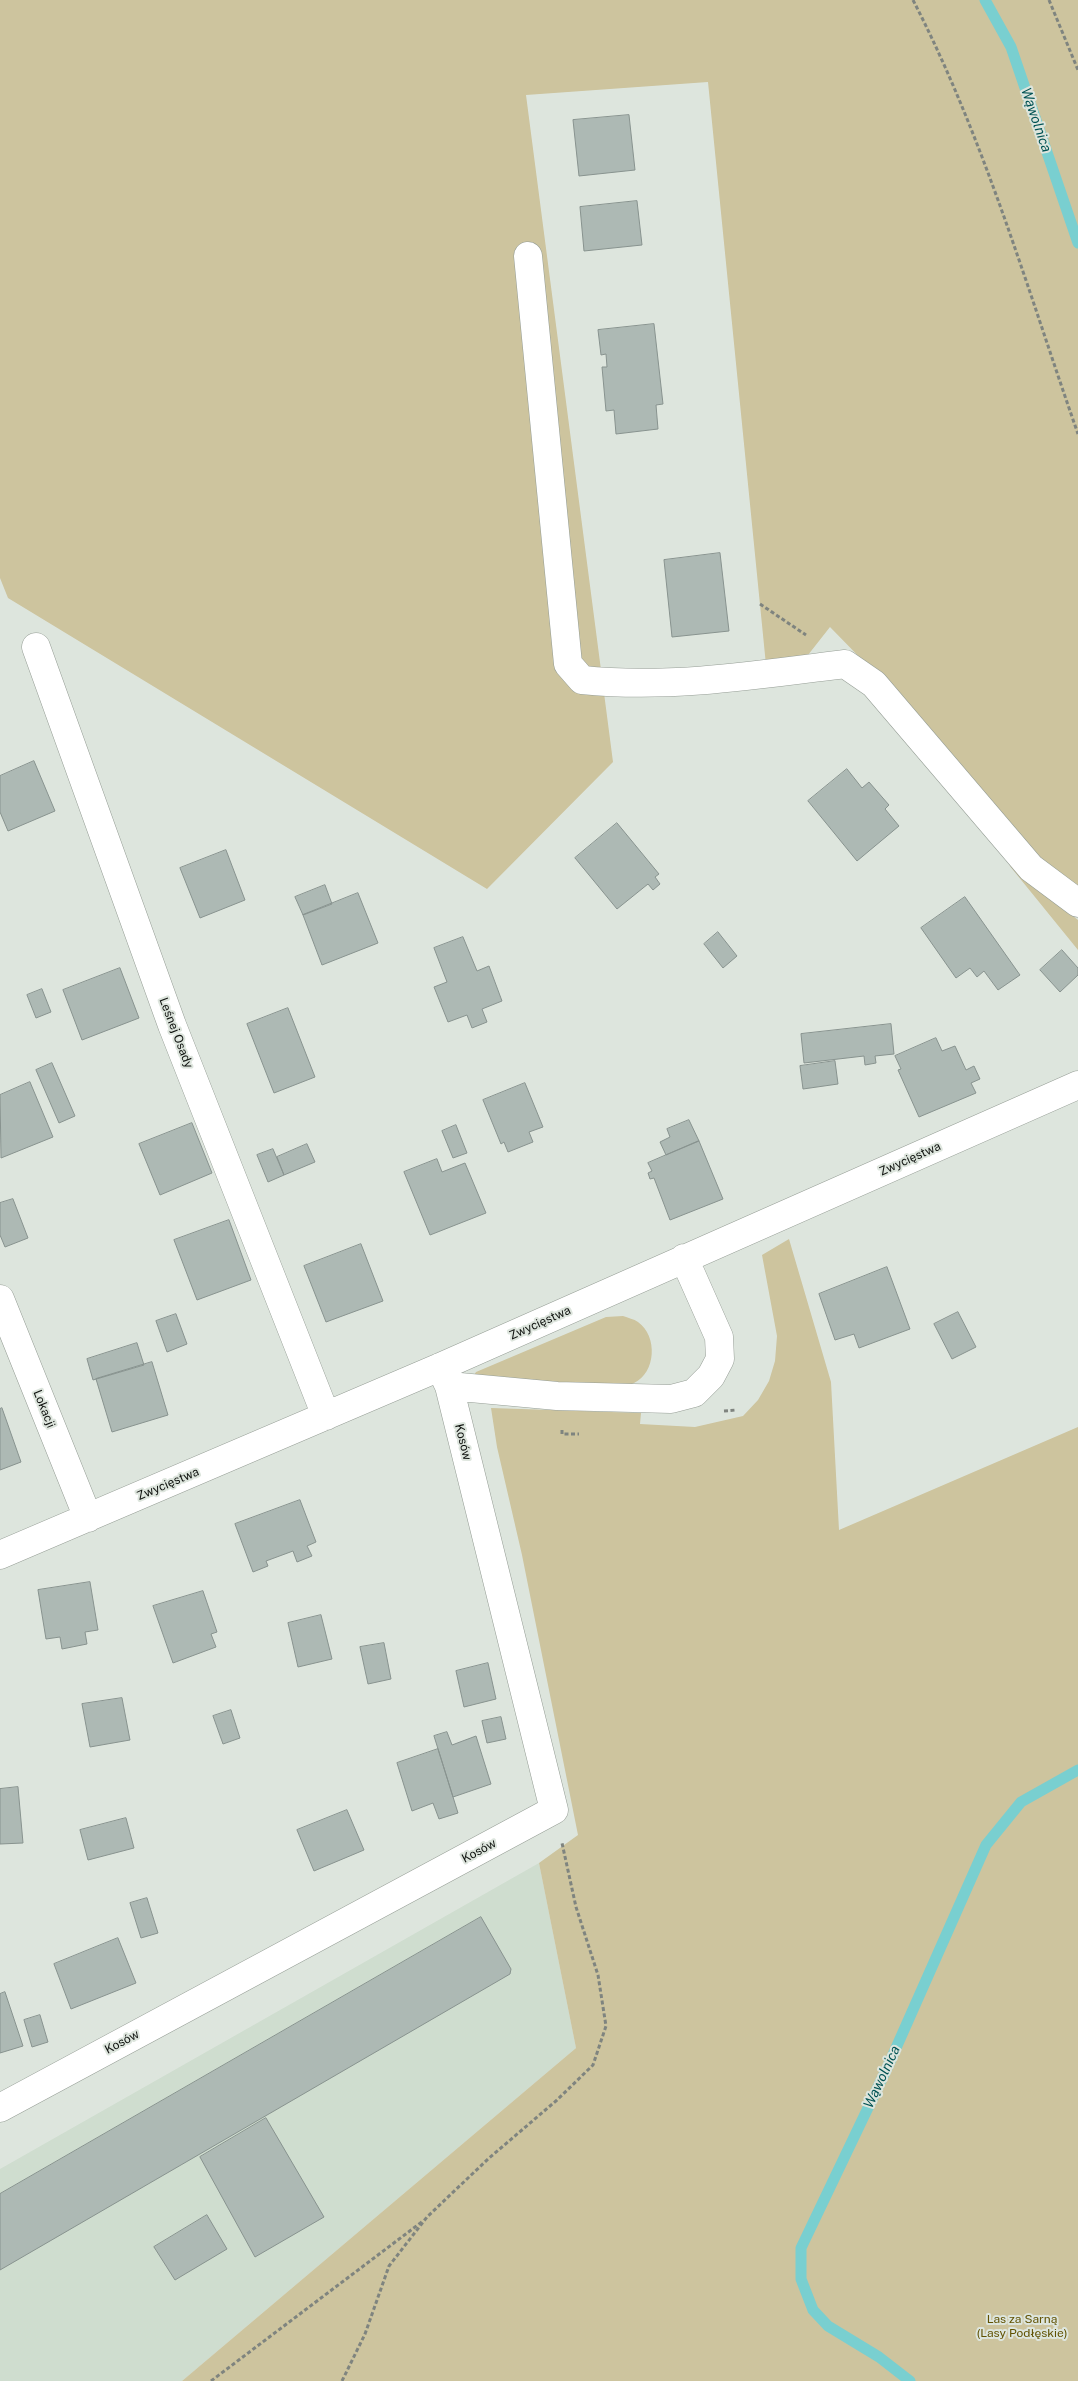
<!DOCTYPE html>
<meta charset="utf-8">
<style>
body{margin:0}
canvas{display:block;background:#dde5dd}
</style>
<canvas width="1078" height="2381"></canvas>
<script>
const context = document.querySelector('canvas').getContext('2d');
context.lineJoin = 'round';
function paint(path, color) {
  context.fillStyle = color;
  context.fill(path, 'evenodd');
}
function trace(path, color, width, dash) {
  context.strokeStyle = color;
  context.lineWidth = width;
  context.lineCap = dash ? 'butt' : 'round';
  context.setLineDash(dash || []);
  context.stroke(path);
}
function drawText(font, color, halo, rows, align = 'center') {
  context.font = font + ' "Public Sans",sans-serif';
  context.lineWidth = 4;
  context.setLineDash([]);
  context.textBaseline = 'middle';
  context.strokeStyle = halo;
  context.fillStyle = color;
  for (const [text, x, y, turn = 0] of rows) {
    context.save();
    context.translate(x, y);
    context.rotate((+turn || 0) * Math.PI / 180);
    context.textAlign = isNaN(turn) ? turn : align;
    if (halo) context.strokeText(text, 0, 0);
    context.fillText(text, 0, 0);
    context.restore();
  }
}
paint(new Path2D(`
 M 539,1863 L 576,2048 L 182,2381 L 0,2381 L 0,2169 Z`), '#cfddcf');
paint(new Path2D(`
 M 0,0 L 1078,0 L 1078,890 L 1036,856 L 872,670 L 830,627 L 808,655 L 766,665 L 708,82 L 526,95 L 613,762 L 487,889 L 8,598 L 0,578 Z
 M 1009,865 L 1078,920 L 1078,950 Z
 M 789,1239 L 831,1382 L 839,1530 L 1078,1427 L 1078,2381 L 182,2381 L 576,2048 L 539,1863 L 578,1835 L 522,1555 L 497,1447 L 491,1408 L 641,1413 L 640,1424 L 695,1427 L 743,1416 L 758,1400 L 769,1381 L 775,1361 L 777,1336 L 762,1255 Z
 M 623,1316 C 628,1318 634,1319 638,1322 C 658,1336 656,1373 634,1383 C 629,1386 621,1385 615,1386 L 473,1377 L 476,1372 L 606,1317 Z`), '#cdc49e');
trace(new Path2D(`
 M 985,0 L 1011,47 L 1078,243
 M 910,2381 L 879,2357 L 828,2326 L 813,2310 L 801,2279 L 801,2248 L 888,2066 L 986,1845 L 1021,1802 L 1078,1770`), '#79cfd0', 11);
const building = new Path2D(`
 M 629,115 L 635,170 L 579,176 L 573,120 Z
 M 637,201 L 642,245 L 584,251 L 580,207 Z
 M 654,324 L 663,404 L 656,405 L 658,429 L 616,434 L 614,410 L 606,411 L 602,367 L 607,367 L 606,354 L 601,355 L 598,330 Z
 M 720,553 L 729,631 L 672,637 L 664,560 Z
 M 34,761 L 55,811 L 8,831 L 0,812 L 0,776 Z
 M 847,769 L 862,788 L 869,782 L 889,805 L 885,809 L 899,826 L 857,861 L 808,801 Z
 M 617,823 L 659,874 L 655,877 L 660,884 L 653,890 L 648,884 L 617,909 L 575,858 Z
 M 226,850 L 245,900 L 200,918 L 180,868 Z
 M 325,885 L 332,904 L 303,915 L 295,897 Z
 M 358,893 L 378,943 L 322,965 L 303,915 Z
 M 965,897 L 1020,975 L 998,990 L 984,971 L 977,977 L 970,968 L 956,978 L 921,928 Z
 M 718,932 L 737,956 L 723,968 L 704,944 Z
 M 463,937 L 477,971 L 489,966 L 502,1001 L 482,1009 L 487,1022 L 472,1028 L 467,1015 L 448,1022 L 434,987 L 447,982 L 434,948 Z
 M 1062,950 L 1078,968 L 1078,975 L 1060,992 L 1040,970 Z
 M 120,968 L 139,1018 L 82,1040 L 63,990 Z
 M 42,989 L 51,1012 L 36,1018 L 27,995 Z
 M 288,1008 L 315,1077 L 274,1093 L 247,1024 Z
 M 891,1024 L 894,1054 L 875,1056 L 876,1063 L 865,1065 L 864,1056 L 804,1063 L 801,1034 Z
 M 936,1038 L 942,1051 L 955,1046 L 966,1070 L 974,1066 L 980,1079 L 971,1083 L 976,1093 L 919,1117 L 898,1070 L 901,1069 L 895,1056 Z
 M 835,1061 L 838,1084 L 803,1089 L 800,1066 Z
 M 52,1063 L 75,1116 L 59,1123 L 36,1070 Z
 M 30,1082 L 53,1137 L 1,1158 L 0,1095 Z
 M 525,1083 L 543,1127 L 529,1132 L 533,1142 L 508,1152 L 504,1142 L 501,1144 L 483,1100 Z
 M 689,1120 L 699,1141 L 666,1155 L 660,1142 L 670,1137 L 667,1129 Z
 M 192,1123 L 212,1173 L 160,1195 L 139,1144 Z
 M 456,1125 L 467,1153 L 453,1158 L 442,1131 Z
 M 699,1141 L 723,1199 L 670,1220 L 654,1178 L 650,1179 L 648,1173 L 652,1171 L 648,1163 Z
 M 307,1144 L 315,1162 L 284,1175 L 277,1157 Z
 M 273,1149 L 284,1175 L 268,1182 L 257,1155 Z
 M 437,1159 L 442,1172 L 465,1163 L 486,1213 L 430,1235 L 404,1172 Z
 M 13,1199 L 28,1238 L 5,1247 L 0,1235 L 0,1203 Z
 M 229,1220 L 251,1280 L 197,1300 L 174,1240 Z
 M 361,1244 L 383,1301 L 326,1322 L 304,1266 Z
 M 887,1267 L 910,1329 L 859,1348 L 854,1334 L 835,1340 L 819,1294 Z
 M 958,1312 L 976,1347 L 952,1359 L 934,1324 Z
 M 176,1314 L 187,1344 L 167,1352 L 156,1321 Z
 M 137,1343 L 144,1365 L 93,1380 L 87,1359 Z
 M 152,1362 L 168,1415 L 112,1432 L 96,1379 Z
 M 2,1408 L 21,1462 L 0,1470 L 0,1409 Z
 M 300,1500 L 316,1542 L 307,1546 L 312,1556 L 297,1562 L 293,1551 L 266,1561 L 268,1566 L 253,1572 L 235,1524 Z
 M 90,1582 L 98,1630 L 85,1632 L 87,1644 L 62,1649 L 60,1637 L 46,1639 L 38,1590 Z
 M 203,1591 L 217,1632 L 211,1634 L 216,1647 L 173,1663 L 153,1606 Z
 M 321,1615 L 332,1659 L 298,1667 L 288,1623 Z
 M 384,1643 L 391,1679 L 368,1684 L 360,1647 Z
 M 488,1663 L 496,1699 L 464,1707 L 456,1671 Z
 M 122,1698 L 130,1740 L 90,1747 L 82,1704 Z
 M 231,1710 L 240,1738 L 223,1744 L 213,1716 Z
 M 501,1717 L 506,1739 L 487,1743 L 482,1721 Z
 M 447,1732 L 452,1745 L 476,1736 L 491,1784 L 453,1797 L 434,1736 Z
 M 438,1749 L 458,1813 L 439,1819 L 433,1803 L 412,1811 L 397,1763 Z
 M 18,1787 L 23,1843 L 0,1844 L 0,1789 Z
 M 347,1810 L 364,1850 L 314,1871 L 297,1830 Z
 M 126,1818 L 134,1848 L 88,1860 L 80,1830 Z
 M 147,1898 L 158,1933 L 141,1938 L 130,1903 Z
 M 481,1917 L 511,1969 L 510,1974 L 0,2270 L 0,2194 Z
 M 118,1938 L 136,1983 L 71,2009 L 54,1964 Z
 M 5,1992 L 23,2046 L 0,2053 L 0,1994 Z
 M 40,2015 L 48,2042 L 32,2047 L 24,2020 Z
 M 266,2118 L 324,2217 L 255,2257 L 200,2157 Z
 M 207,2215 L 227,2249 L 175,2280 L 154,2247 Z`);
paint(building, '#adb9b4');
trace(building, '#88938f', 1);
const minor = new Path2D(`
 M 528,256 L 568,664 L 582,680 C 670,689 758,675 845,664 L 874,684 L 1031,868 L 1078,903
 M 36,647 L 172,1025 L 326,1416
 M 0,1299 L 88,1518
 M 449,1386 L 557,1396 L 671,1399 L 694,1393 L 711,1376 L 720,1359 L 719,1337 L 684,1258
 M 0,1555 L 440,1367 L 1078,1085
 M 0,2108 L 554,1810 L 449,1386 L 440,1367`);
trace(minor, '#969e96', 29);
trace(new Path2D(`
 M 913,0 C 984,138 1027,288 1078,434
 M 1049,0 L 1078,70
 M 760,604 L 806,635
 M 724,1411 L 736,1410
 M 562,1430 L 562,1434 L 579,1434
 M 211,2381 L 423,2221
 M 342,2381 L 365,2334 L 389,2266 L 427,2217 L 488,2159 L 557,2100 L 593,2065 L 606,2026 L 598,1975 L 576,1907 L 562,1843`), '#7f847f', 3, [4, 2.5]);
trace(minor, '#fff', 28);
drawText('12px', '#0f120f', '#dde5dd', [
 ["Leśnej Osady",176,1033,69],
 ["Zwycięstwa",910,1159,-24],
 ["Zwycięstwa",540,1323,-24],
 ["Lokacji",44,1409,68],
 ["Kosów",463,1442,76],
 ["Zwycięstwa",168,1484,-23],
 ["Kosów",479,1851,-28],
 ["Kosów",122,2042,-28]
]);
drawText('12px', '#605100', '#dde5dd', [
 ["Las za Sarną",1022,2319],
 ["(Lasy Podłęskie)",1022,2333]
]);
drawText('italic 14px', '#005253', '#dde5dd', [
 ["Wąwolnica",1036,120,71],
 ["Wąwolnica",882,2077,-65]
]);
</script>
